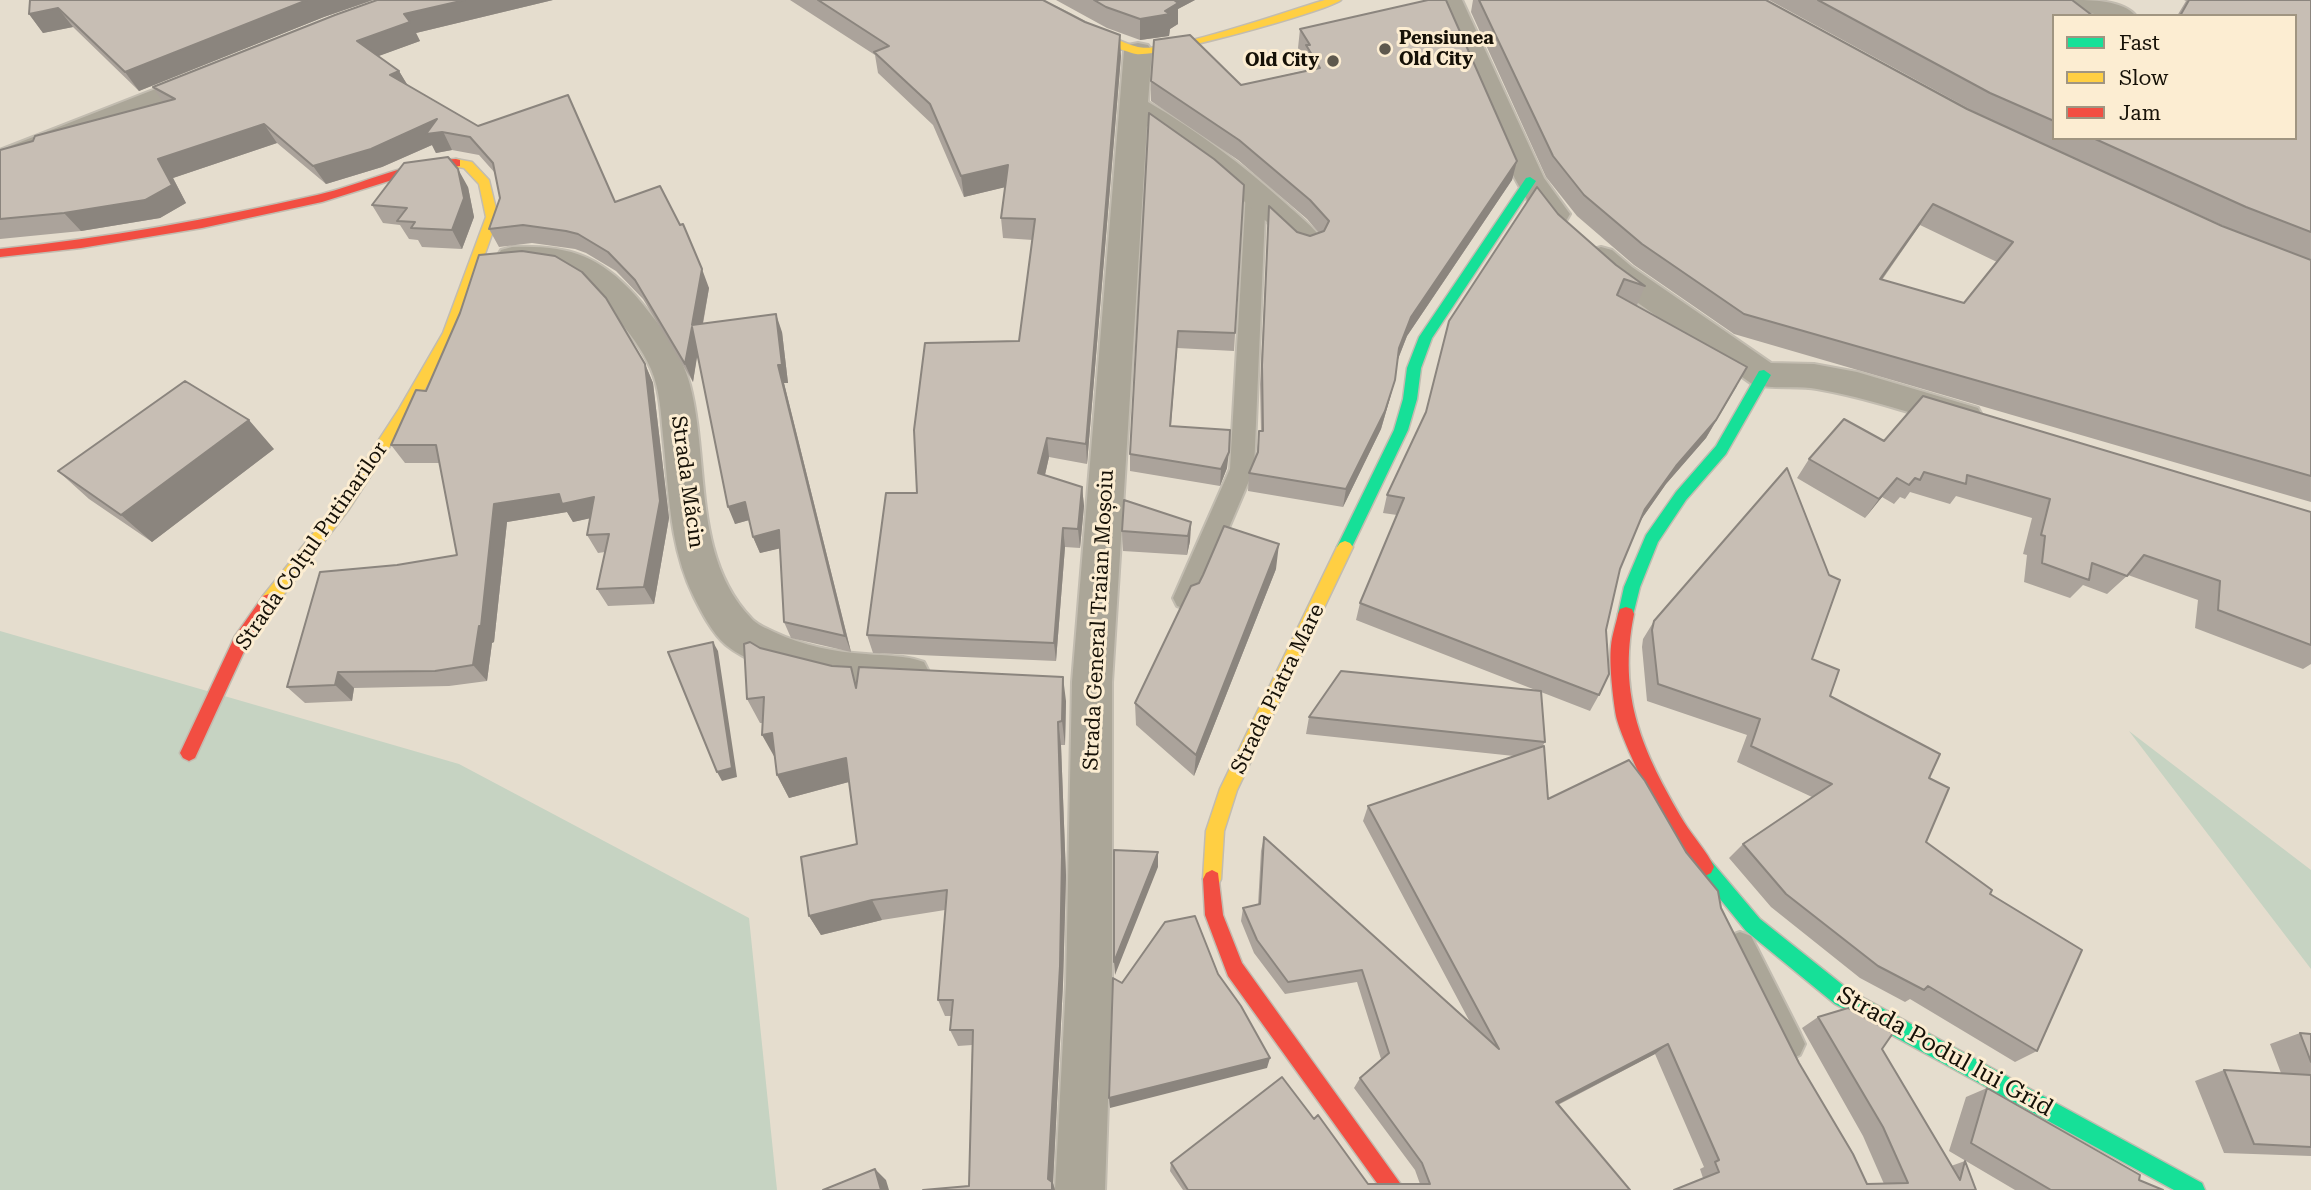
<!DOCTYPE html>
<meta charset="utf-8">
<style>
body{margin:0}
#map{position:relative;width:2311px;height:1190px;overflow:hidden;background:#e5ddce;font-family:"Roboto Serif",serif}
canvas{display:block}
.legend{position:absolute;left:2052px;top:14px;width:245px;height:126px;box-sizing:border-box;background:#fcedd2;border:2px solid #a09581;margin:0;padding:9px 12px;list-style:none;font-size:21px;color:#161107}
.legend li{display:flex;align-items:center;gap:14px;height:35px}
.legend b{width:35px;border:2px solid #a09581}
</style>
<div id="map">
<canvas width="2311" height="1190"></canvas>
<ul class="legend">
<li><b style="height:9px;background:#16e098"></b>Fast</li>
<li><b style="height:9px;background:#ffcf43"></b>Slow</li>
<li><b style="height:9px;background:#f24e42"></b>Jam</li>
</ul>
</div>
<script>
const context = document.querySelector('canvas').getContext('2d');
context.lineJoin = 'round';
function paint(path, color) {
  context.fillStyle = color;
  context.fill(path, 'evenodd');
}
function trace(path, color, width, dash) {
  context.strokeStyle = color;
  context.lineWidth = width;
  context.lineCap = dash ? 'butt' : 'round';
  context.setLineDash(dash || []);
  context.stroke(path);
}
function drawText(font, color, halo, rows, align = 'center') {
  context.font = font + ' "Roboto Serif",serif';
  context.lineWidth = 6;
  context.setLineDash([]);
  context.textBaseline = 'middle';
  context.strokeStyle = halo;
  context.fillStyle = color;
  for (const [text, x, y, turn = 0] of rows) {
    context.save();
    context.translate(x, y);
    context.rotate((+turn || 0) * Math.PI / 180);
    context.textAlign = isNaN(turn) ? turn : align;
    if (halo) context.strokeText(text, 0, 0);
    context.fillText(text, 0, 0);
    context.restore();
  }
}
paint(new Path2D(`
 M 0,631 L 459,764 L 749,918 L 777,1190 L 0,1190 Z
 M 2129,731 L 2311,870 L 2311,969 Z`), '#c6d3c2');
const lane = new Path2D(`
 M 1256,184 L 1263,186 L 1266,191 L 1254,469 L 1199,598 L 1195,606 L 1186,609 L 1177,606 L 1173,598 L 1230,469 L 1246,191 L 1249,186 Z
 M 1740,932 L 1751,936 L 1800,1033 L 1805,1044 L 1800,1055 L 1789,1060 L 1778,1055 L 1729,958 L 1724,947 L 1729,936 Z`);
const street = new Path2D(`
 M 1436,0 L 1462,0 L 1544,178 L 1570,214 L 1566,221 C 1559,223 1552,226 1545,221 C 1517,204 1453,39 1436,0 Z
 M 2071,0 C 2091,0 2123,0 2136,16 C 2115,16 2084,19 2071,0 Z
 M 1138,43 L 1148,45 L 1152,51 L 1148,102 C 1198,131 1243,165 1285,203 C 1298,215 1314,227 1324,242 L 1319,249 L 1308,253 L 1297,249 L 1215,175 L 1147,126 L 1112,682 L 1112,984 L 1105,1190 L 1055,1190 L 1066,984 L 1072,682 L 1124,51 L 1128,45 Z
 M 209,68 L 219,70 L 223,76 L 219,82 L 0,170 L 0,150 Z
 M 512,247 C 566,245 598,254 635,295 C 657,321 682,352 690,385 C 710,463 692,556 751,618 C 757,625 766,628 774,632 C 804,646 834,652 866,654 C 886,656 905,655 924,662 L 930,674 L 924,686 C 891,698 842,689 809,680 C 783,673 748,663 726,645 C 712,633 702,613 694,597 C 669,546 669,491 663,436 C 661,414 660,390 651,369 C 642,349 629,332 615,316 C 604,302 592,289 578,279 C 554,262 527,273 501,266 L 496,258 L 501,250 Z
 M 1601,247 L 1612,250 L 1632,267 L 1771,363 L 1814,364 L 1857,372 L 1978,408 L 1983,417 L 1978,426 L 1966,430 C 1917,415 1868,398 1817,389 C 1796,385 1773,390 1752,384 L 1610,283 L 1585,258 L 1590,250 Z`);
const fast = new Path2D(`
 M 1530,177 L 1536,181 L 1432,338 L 1421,368 L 1417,399 L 1408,430 L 1350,551 L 1340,551 L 1337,547 L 1394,430 L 1403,399 L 1407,368 L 1419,337 L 1526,178 Z
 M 1764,370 L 1771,375 L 1726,454 L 1686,500 L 1658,542 L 1640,587 L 1632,619 L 1620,619 L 1618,614 L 1624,587 L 1646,535 L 1676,492 L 1716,446 L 1759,371 Z
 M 1705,858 L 1711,861 L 1760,919 L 1849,990 L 2202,1183 L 2205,1190 L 2174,1190 L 1835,1004 L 1746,931 L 1699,873 L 1696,867 L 1699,861 Z`);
const slow = new Path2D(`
 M 1026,0 C 1059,0 1102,38 1138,47 C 1167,54 1290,10 1325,0 L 1341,0 C 1325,12 1156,58 1136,54 C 1113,49 1042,15 1026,0 Z
 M 456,159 L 472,162 L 489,180 L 498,217 L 457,333 L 409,417 L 349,509 L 275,606 L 263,606 L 261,601 L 263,596 L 339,501 L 399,409 L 443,333 L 486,217 L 479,184 L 464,168 L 452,166 L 452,160 Z
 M 1345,541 L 1350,543 L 1353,547 L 1237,790 L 1224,831 L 1221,879 L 1218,885 L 1212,888 L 1206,885 L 1203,879 L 1206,831 L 1220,789 L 1337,547 L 1340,543 Z`);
const jam = new Path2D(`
 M 456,159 L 460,160 L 460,166 L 424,170 L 322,202 L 202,228 L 81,248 L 0,257 L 0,249 C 107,238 212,219 317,195 C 364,184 407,161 456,159 Z
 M 269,594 L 275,596 L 277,601 L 247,645 L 195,758 L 189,761 L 183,758 L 180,753 L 235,636 L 263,596 Z
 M 1626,607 L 1632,609 L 1634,614 C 1617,697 1643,752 1684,822 C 1693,837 1707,851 1714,867 L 1711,873 L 1705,876 C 1681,866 1622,744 1616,716 C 1613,698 1609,664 1611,646 C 1612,635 1616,624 1618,614 L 1620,609 Z
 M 1212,870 L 1218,873 L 1223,915 L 1242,963 L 1405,1190 L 1382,1190 L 1228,976 L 1205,915 L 1203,879 L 1206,873 Z`);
trace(lane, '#c2bcb0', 4);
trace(street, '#c2bcb0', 4);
trace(fast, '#c2bcb0', 3);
trace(slow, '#c2bcb0', 3);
trace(jam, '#c2bcb0', 3);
paint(lane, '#aba698');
paint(street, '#aba698');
paint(fast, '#16e098');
paint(slow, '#ffcf43');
paint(jam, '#f24e42');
paint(new Path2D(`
 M 30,0 L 373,0 L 324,17 L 139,91 L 73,27 L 43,33 L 29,14 Z
 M 377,0 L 553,0 L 416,33 L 420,41 L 378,56 L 399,71 L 407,85 L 478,126 L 615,202 L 709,288 L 703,324 L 782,332 L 788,383 L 784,383 L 851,652 L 791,638 L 784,622 L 780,548 L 760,553 L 753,537 L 749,520 L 735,524 L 697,355 L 693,382 L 643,299 L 616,271 L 586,253 L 575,249 L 532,243 L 499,247 L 489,229 L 500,198 L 495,173 L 479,155 L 452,150 L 436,153 L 432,145 L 382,167 L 326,184 L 277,143 L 173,178 L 186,203 L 160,218 L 81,231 L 0,239 L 0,150 L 33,141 L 163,102 L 153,87 Z
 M 790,0 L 1043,0 L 1121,56 L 1087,464 L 1049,457 L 1045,475 L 1082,487 L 1084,506 L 1080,548 L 1065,547 L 1056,661 L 873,653 L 867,635 L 917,493 L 1019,341 L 1033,240 L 1003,238 L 1001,218 L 1005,187 L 964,197 L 933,125 L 878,73 L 875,55 Z
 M 1056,0 L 1195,0 L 1178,9 L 1178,24 L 1170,29 L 1169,36 L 1140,40 L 1107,28 Z
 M 1473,0 L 1766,0 L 1977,113 L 1769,0 L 2072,0 L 2054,16 L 2054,138 L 2295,138 L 2295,16 L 2177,16 L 2186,1 L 2184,0 L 2311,0 L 2311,502 L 1734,334 L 1634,265 L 1577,216 L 1546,177 L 1471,12 ZM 1988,119 L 2228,228 L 2222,226 ZM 1920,225 L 1997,262 L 1964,303 L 1882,280 Z
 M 1300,29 L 1517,161 L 1512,180 L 1407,336 L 1397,361 L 1390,398 L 1381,429 L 1343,507 L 1248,491 L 1249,473 L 1257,454 L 1259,431 L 1261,431 L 1260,384 L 1269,206 L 1297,232 L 1310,236 L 1319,233 L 1307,219 L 1238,160 L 1151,101 L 1151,81 L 1241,85 L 1307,70 L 1304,65 L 1305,59 L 1298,48 Z
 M 1149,113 L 1244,185 L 1234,351 L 1177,348 L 1171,426 L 1227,468 L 1220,486 L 1130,471 L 1130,454 Z
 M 468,187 L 474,217 L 462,249 L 422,247 L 418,240 L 409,239 L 400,225 L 383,223 L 372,205 Z
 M 1558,214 L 1616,265 L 1645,286 L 1637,305 L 1737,386 L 1706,438 L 1666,484 L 1640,521 L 1620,569 L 1606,630 L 1599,695 L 1590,711 L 1541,692 L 1545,742 L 1542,747 L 1548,799 L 1686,852 L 1721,908 L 1799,1063 L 1867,1184 L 1884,1184 L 1863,1136 L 1802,1028 L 1818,1017 L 1882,1049 L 1951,1166 L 1965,1161 L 1976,1190 L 1703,1178 L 1700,1169 L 1704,1167 L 1655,1054 L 1558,1105 L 1630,1190 L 1183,1190 L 1170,1171 L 1171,1163 L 1314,1119 L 1368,1184 L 1420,1184 L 1415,1170 L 1354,1088 L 1360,1078 L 1381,1059 L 1357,982 L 1285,994 L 1254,953 L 1241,921 L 1243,908 L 1258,905 L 1261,851 L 1264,837 L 1471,1024 L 1363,821 L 1368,806 L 1514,756 L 1306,734 L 1309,717 L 1538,691 L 1356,620 L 1360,603 L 1397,515 L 1383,513 L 1387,495 Z
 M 645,364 L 653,383 L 669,518 L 654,604 L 608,606 L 597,589 L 605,552 L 598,553 L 587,535 L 590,518 L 573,522 L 567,512 L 507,522 L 494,642 L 492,643 L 487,681 L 449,686 L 354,688 L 352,701 L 305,703 L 287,687 L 397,565 L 457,555 L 440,463 L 405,463 L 391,445 L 426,391 Z
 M 1884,441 L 2311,512 L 2311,664 L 2303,669 L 2195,628 L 2198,600 L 2128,575 L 2107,594 L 2083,585 L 2070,598 L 2024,582 L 2027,555 L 2023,554 L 2032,518 L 1956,496 L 1950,504 L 1910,492 L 1905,499 L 1900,497 L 1894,504 L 1882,497 L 1865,518 L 1797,478 L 1809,459 Z
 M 274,449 L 152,542 L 89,499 L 58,471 Z
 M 1191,522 L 1190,541 L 1187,555 L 1123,551 L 1122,531 Z
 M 1276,569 L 1194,776 L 1136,725 L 1135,703 Z
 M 1654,621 L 1812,659 L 1830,696 L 1929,778 L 1926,842 L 1990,894 L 2037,1051 L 2015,1062 L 1910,999 L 1905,1002 L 1860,978 L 1771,907 L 1729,858 L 1743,844 L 1812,797 L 1737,762 L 1747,735 L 1647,701 L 1642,647 L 1643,639 Z
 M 760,648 L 857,682 L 1066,701 L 1065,745 L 1061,745 L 1066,876 L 1063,984 L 1053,1183 L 1055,1190 L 923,1190 L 969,1186 L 972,1045 L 958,1046 L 950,1030 L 952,1016 L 945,1016 L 938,1000 L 945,910 L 882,920 L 821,935 L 809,916 L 857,844 L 849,782 L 789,798 L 777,775 L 775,758 L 763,723 L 760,723 L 747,699 Z
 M 2300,1033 L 2311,1034 L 2311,1156 L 2224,1153 L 2195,1081 L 2224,1070 L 2281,1073 L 2270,1044 Z
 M 1987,1088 L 2139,1180 L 2163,1190 L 2015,1190 L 1949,1151 L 1966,1097 Z`), '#aba39b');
paint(new Path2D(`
 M 307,0 L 373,0 L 324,17 L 139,91 L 125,72 Z
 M 465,0 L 553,0 L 416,33 L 420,41 L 368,60 L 357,41 L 404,14 Z
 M 1166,0 L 1195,0 L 1178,9 L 1178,24 L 1170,29 L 1169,36 L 1140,40 L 1140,19 Z
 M 58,8 L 73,27 L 43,33 L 29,14 Z
 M 1120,35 L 1121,56 L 1087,464 L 1086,444 Z
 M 399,71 L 410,89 L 390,75 Z
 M 437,119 L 452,150 L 436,153 L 432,145 L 382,167 L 326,184 L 313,166 Z
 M 264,124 L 277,143 L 173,178 L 186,203 L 160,218 L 81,231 L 64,213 L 158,159 Z
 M 1517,161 L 1512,180 L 1407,336 L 1395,367 L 1399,348 L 1411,317 Z
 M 1008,165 L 1010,186 L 964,197 L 961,176 Z
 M 458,169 L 468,187 L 474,217 L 462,249 L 452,230 Z
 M 1933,204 L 1920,225 L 1867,300 L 1880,279 Z
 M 702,269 L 709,288 L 699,344 L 692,325 Z
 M 776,314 L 782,332 L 788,383 L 784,383 L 851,652 L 845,636 L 778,365 Z
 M 692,327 L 699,345 L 693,382 L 685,364 Z
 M 1178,331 L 1177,348 L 1169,443 L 1170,426 Z
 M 645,364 L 653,383 L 669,518 L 654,604 L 644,587 Z
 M 1747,367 L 1706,438 L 1666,484 L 1636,527 L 1645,509 Z
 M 1395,380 L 1390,398 L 1381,429 L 1343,507 L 1346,489 Z
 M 249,420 L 274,449 L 152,542 L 121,515 Z
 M 1047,438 L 1049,457 L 1041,492 L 1038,473 Z
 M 1229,452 L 1227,468 L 1220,486 L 1221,469 Z
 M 1897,478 L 1882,497 L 1865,518 L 1879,499 Z
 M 1082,487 L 1084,506 L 1080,548 L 1078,529 Z
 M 559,494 L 594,497 L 605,515 L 573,522 L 567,512 L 507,522 L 494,642 L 492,643 L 487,681 L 473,665 L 494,504 Z
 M 745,502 L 753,519 L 735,524 L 728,507 Z
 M 1191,522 L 1190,541 L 1187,555 L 1188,536 Z
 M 1063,528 L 1065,547 L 1056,661 L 1054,643 Z
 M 779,530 L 786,547 L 760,553 L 753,537 Z
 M 1279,544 L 1276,569 L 1194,776 L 1196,755 Z
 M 713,642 L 718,651 L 737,777 L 722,781 L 717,772 Z
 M 338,672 L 354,688 L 352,701 L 335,685 Z
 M 1063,677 L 1066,701 L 1065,745 L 1062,721 Z
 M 1058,722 L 1061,745 L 1066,876 L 1063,984 L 1053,1183 L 1055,1190 L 1052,1190 L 1048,1179 Z
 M 772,733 L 775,758 L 762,735 Z
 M 846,758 L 856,780 L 789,798 L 777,775 Z
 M 1158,852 L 1158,867 L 1115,975 L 1114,962 Z
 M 872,900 L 882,920 L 821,935 L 809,916 Z
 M 1668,1044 L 1655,1054 L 1545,1111 L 1556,1102 Z
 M 1270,1058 L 1267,1068 L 1110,1108 L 1109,1098 Z
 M 875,1169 L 886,1180 L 889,1190 L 881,1190 Z`), '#8b857e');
const building = new Path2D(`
 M 30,0 L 307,0 L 125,72 L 58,8 L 29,14 Z
 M 377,0 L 465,0 L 404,14 L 410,22 L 357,41 L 399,71 L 390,75 L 478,126 L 568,95 L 615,202 L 660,186 L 680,225 L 683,224 L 702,269 L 692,325 L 776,314 L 782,365 L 778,365 L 845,636 L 784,622 L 779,530 L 753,537 L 745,502 L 728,507 L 692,327 L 685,364 L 635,280 L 608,252 L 578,234 L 566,231 L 523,225 L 489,229 L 500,198 L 493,163 L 470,137 L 442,132 L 426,134 L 437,119 L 371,149 L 313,166 L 264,124 L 158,159 L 172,185 L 145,200 L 64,213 L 0,219 L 0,150 L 33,141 L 35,136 L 175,99 L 153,87 L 335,15 Z
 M 818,0 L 1043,0 L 1085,22 L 1120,35 L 1086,444 L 1047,438 L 1038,473 L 1082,487 L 1078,529 L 1063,528 L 1054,643 L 867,635 L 886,493 L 917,493 L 914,430 L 925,343 L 1019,341 L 1035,219 L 1001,218 L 1008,165 L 961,176 L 930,104 L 874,52 L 889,46 Z
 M 1094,0 L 1174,0 L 1178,3 L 1165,11 L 1170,14 L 1140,19 L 1106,7 Z
 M 1428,0 L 1446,0 L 1517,161 L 1411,317 L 1399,348 L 1395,380 L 1385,411 L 1346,489 L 1249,473 L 1258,452 L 1259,431 L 1263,431 L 1262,365 L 1269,206 L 1297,232 L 1310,236 L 1324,231 L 1329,221 L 1310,200 L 1239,140 L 1151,81 L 1154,40 L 1190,35 L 1241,85 L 1320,68 L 1306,45 L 1310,45 L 1300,29 Z
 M 1479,0 L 1766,0 L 1967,109 L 2222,226 L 2311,260 L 2311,476 L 1744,314 L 1642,244 L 1584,195 L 1553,156 ZM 1933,204 L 2013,242 L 1964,303 L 1880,279 Z
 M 1818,0 L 2072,0 L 2093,16 L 2054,16 L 2054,121 L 1990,93 Z
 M 2189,0 L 2311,0 L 2311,232 L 2246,207 L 2093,138 L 2295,138 L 2295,16 L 2180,16 Z
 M 1149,113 L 1214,159 L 1244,185 L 1235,333 L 1178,331 L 1170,426 L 1230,430 L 1229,452 L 1221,469 L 1130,454 Z
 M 448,157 L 458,169 L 464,198 L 452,230 L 411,228 L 415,222 L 397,221 L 407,208 L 372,205 L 404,163 Z
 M 1537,187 L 1558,214 L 1616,265 L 1645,286 L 1624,279 L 1617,295 L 1747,367 L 1716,420 L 1676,466 L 1645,509 L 1620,569 L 1606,630 L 1609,674 L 1599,695 L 1360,603 L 1404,498 L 1387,495 L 1426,412 L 1449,321 Z
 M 522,251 L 555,256 L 582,272 L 606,298 L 645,364 L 660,501 L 644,587 L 597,589 L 609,534 L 587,535 L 594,497 L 562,504 L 559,494 L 494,504 L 481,626 L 479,626 L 473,665 L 435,671 L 338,672 L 335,685 L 287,687 L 320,572 L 397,565 L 457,555 L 436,445 L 391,445 L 416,390 L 426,391 L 460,313 L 479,255 Z
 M 185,381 L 249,420 L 121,515 L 58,471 Z
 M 1923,396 L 2311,512 L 2311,645 L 2218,610 L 2220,581 L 2144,555 L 2127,576 L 2092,563 L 2089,580 L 2042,563 L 2045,536 L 2041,535 L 2050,499 L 1967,475 L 1966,484 L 1924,472 L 1920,480 L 1915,478 L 1909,485 L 1897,478 L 1879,499 L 1809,459 L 1844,419 L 1884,441 Z
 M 1787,468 L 1829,575 L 1840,580 L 1812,659 L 1839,670 L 1830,696 L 1940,754 L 1929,778 L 1949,788 L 1926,842 L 1992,890 L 1990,894 L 2082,950 L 2037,1051 L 1928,986 L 1924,990 L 1878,966 L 1786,894 L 1743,844 L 1832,784 L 1751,746 L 1760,719 L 1658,684 L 1652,630 L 1654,621 Z
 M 1124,500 L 1191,522 L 1188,536 L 1122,531 Z
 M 1224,526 L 1279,544 L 1196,755 L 1135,703 L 1191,586 L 1199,583 L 1203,575 Z
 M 713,642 L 732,768 L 717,772 L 668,652 Z
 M 750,642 L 760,648 L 832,666 L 851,667 L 856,688 L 859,667 L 1063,677 L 1062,721 L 1058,722 L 1062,856 L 1060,966 L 1048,1179 L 1052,1182 L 1052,1190 L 923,1190 L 969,1186 L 973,1030 L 950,1030 L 953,1000 L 938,1000 L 947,890 L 872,900 L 809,916 L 801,857 L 857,844 L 846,758 L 777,775 L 772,733 L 762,735 L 764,697 L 747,699 L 744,644 Z
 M 1341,671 L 1541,691 L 1545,742 L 1309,717 Z
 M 1544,746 L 1548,799 L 1629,760 L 1645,781 L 1686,852 L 1718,891 L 1721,908 L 1799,1063 L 1853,1154 L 1867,1184 L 1908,1183 L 1883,1127 L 1818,1017 L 1848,1008 L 1893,1033 L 1882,1049 L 1960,1180 L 1965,1161 L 1976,1190 L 1674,1190 L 1719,1172 L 1715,1162 L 1719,1160 L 1668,1044 L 1556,1102 L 1630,1190 L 1188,1190 L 1171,1163 L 1282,1077 L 1314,1119 L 1318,1115 L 1368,1184 L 1430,1184 L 1422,1163 L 1360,1078 L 1389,1053 L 1362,970 L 1288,982 L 1257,940 L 1243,908 L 1260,904 L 1264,837 L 1499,1049 L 1368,806 Z
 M 1114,850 L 1158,852 L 1114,962 Z
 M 1195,916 L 1218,974 L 1241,1006 L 1270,1058 L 1109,1098 L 1113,978 L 1122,983 L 1165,922 Z
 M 2300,1033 L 2311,1034 L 2311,1062 Z
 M 2224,1070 L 2311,1075 L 2311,1147 L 2254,1144 Z
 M 1987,1088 L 2140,1175 L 2139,1180 L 2163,1190 L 2051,1190 L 1971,1143 Z
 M 875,1169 L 881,1190 L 823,1190 Z`);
paint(building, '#c7beb4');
trace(building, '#8b857e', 2);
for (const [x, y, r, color] of [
 [1385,49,7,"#5e584d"],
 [1333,61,7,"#5e584d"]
]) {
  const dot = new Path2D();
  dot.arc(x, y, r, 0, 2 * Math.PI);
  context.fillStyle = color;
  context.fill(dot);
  trace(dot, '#fcedd2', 2.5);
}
drawText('bold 18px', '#161107', '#fcedd2', [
 ["Pensiunea",1399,39],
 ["Old City",1399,60],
 ["Old City",1319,61,"right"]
], 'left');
drawText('21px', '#161107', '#fcedd2', [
 ["Strada Măcin",687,482,82],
 ["Strada Colțul Putinarilor",312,546,-55],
 ["Strada General Traian Moșoiu",1099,620,-87],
 ["Strada Piatra Mare",1278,689,-64]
]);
drawText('24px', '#161107', '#fcedd2', [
 ["Strada Podul lui Grid",1945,1052,29]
]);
</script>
